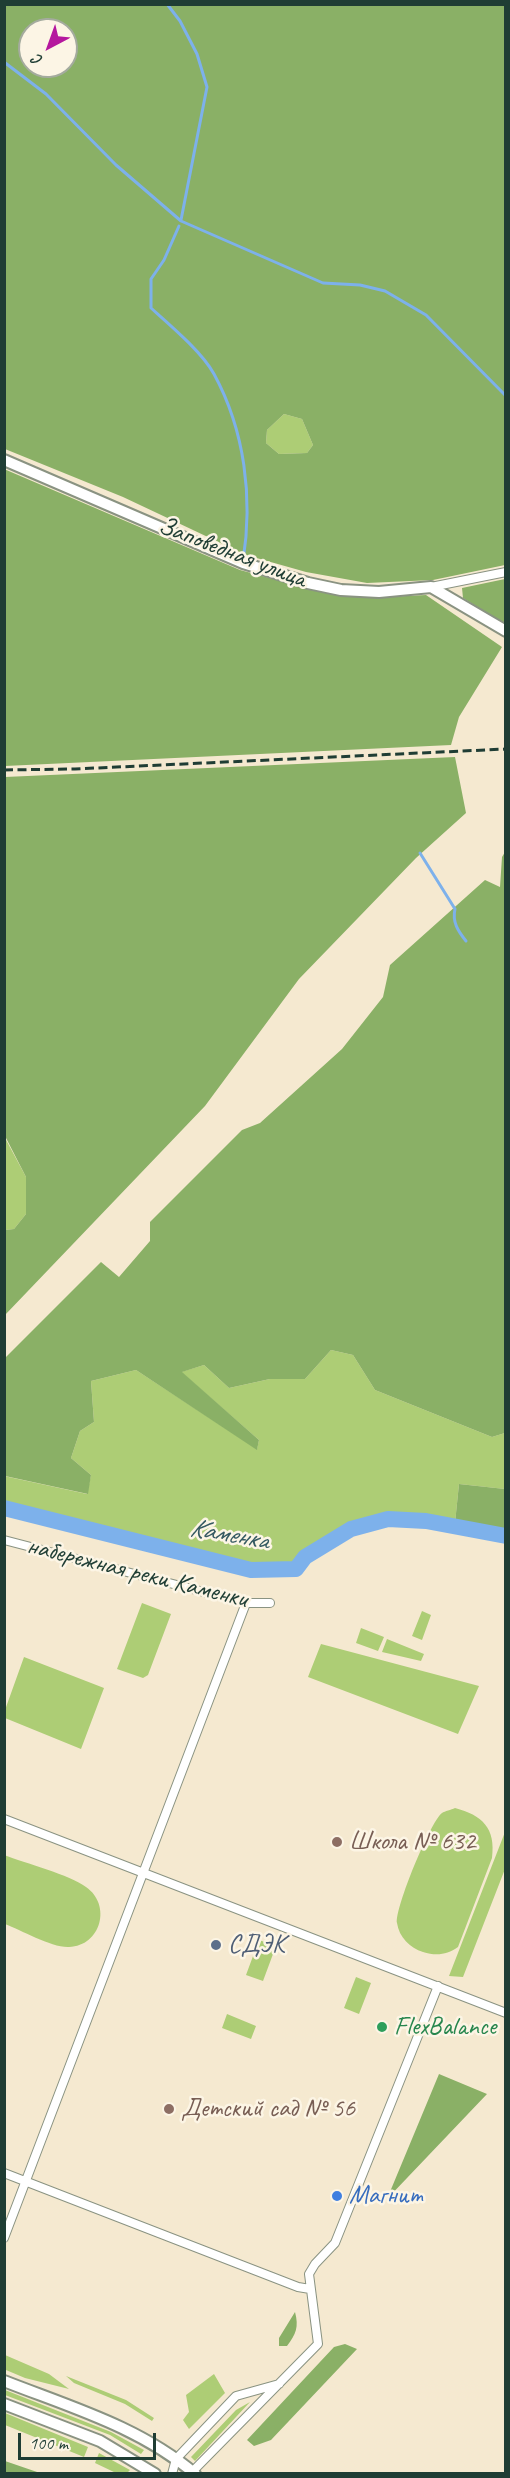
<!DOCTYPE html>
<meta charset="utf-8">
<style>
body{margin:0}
#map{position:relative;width:510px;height:2478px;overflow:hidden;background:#f5e9d0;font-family:Caveat,sans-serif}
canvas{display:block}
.frame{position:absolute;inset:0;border:6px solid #1f3d34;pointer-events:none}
.north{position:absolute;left:18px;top:18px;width:60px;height:60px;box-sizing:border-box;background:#fcf5e5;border:2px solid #a4ab9e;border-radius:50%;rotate:221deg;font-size:16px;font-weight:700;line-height:24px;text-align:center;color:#1f3d34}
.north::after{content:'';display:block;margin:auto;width:21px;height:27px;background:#b5179e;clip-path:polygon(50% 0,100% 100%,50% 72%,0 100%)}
.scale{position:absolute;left:18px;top:2433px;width:138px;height:27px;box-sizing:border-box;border:3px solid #1f3d34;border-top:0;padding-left:8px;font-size:18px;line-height:21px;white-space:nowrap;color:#1f3d34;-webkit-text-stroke:4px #fcf5e5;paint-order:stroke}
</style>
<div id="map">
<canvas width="510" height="2478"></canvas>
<div class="frame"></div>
<div class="north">С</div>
<div class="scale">100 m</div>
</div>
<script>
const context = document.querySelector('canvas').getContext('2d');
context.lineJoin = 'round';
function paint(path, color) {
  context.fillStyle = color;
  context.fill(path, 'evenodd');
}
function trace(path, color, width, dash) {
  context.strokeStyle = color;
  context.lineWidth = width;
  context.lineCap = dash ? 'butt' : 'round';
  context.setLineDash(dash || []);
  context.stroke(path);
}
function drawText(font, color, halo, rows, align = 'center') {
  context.font = font + ' Caveat,sans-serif';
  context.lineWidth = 5;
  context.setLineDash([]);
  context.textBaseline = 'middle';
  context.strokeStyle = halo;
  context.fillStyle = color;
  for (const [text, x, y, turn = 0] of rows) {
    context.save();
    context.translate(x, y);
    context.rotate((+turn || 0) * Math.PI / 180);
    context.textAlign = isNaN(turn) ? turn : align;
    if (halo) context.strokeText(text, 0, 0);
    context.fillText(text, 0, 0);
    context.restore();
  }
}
paint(new Path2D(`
 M 284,414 L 302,419 L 313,445 L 307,453 L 279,454 L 266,443 L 267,430 Z
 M 4,1136 L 26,1177 L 26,1214 L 14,1229 L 5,1230 Z
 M 331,1350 L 353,1355 L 375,1390 L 492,1437 L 505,1433 L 505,1489 L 459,1484 L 455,1523 L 386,1514 L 351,1529 L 305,1557 L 296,1569 L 251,1570 L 5,1508 L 4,1476 L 87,1494 L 91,1475 L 71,1458 L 80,1431 L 94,1422 L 91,1381 L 136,1370 L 257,1449 L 259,1440 L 181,1372 L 204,1365 L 229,1388 L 270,1379 L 305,1379 Z
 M 142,1603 L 171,1614 L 148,1675 L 143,1678 L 117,1669 Z
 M 422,1611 L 431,1615 L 422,1640 L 412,1636 Z
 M 361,1628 L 384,1637 L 378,1651 L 356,1643 Z
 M 387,1639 L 424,1654 L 421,1661 L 382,1652 Z
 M 321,1644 L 479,1686 L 458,1734 L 308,1677 Z
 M 24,1657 L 104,1688 L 81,1749 L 5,1718 L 5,1710 Z
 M 455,1808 C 482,1815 496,1828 492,1858 L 458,1947 C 447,1955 436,1956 423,1952 C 410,1948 399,1937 397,1923 C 395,1908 430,1822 442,1813 C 445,1811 451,1810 455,1808 Z
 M 505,1832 L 505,1869 L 463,1977 L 449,1976 Z
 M 4,1855 C 25,1863 70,1875 86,1887 C 112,1905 101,1946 69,1947 C 52,1948 21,1930 5,1924 Z
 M 259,1940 L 276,1946 L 263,1981 L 246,1975 Z
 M 356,1977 L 371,1983 L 359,2014 L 344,2008 Z
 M 227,2014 L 256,2026 L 251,2039 L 222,2028 Z
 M 5,2355 L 49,2374 L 69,2389 L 25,2378 L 6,2370 Z
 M 214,2374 L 225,2393 L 189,2429 L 183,2420 L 189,2412 L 186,2395 Z
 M 66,2376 L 126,2400 L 154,2418 L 152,2421 L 125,2404 L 74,2383 Z
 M 5,2390 L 111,2432 L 144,2450 L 141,2454 L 110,2435 L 5,2395 Z
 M 250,2402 L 195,2461 L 191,2457 L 236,2410 Z
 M 5,2413 L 88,2447 L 84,2457 L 5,2425 Z
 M 99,2453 L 130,2470 L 127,2473 L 116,2473 L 95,2463 Z`), '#adcd75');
paint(new Path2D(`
 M 4,5 L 505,5 L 505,565 L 433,580 L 367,583 L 306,572 L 246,555 L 123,497 L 5,449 ZM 30,30 L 66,30 L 66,66 L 30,66 ZM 284,414 L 302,419 L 313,445 L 307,453 L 279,454 L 266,443 L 267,430 Z
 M 4,469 L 240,570 L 303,587 L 366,598 L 426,595 L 502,647 L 459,717 L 451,745 L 5,766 Z
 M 505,579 L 505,624 L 463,598 L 462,588 Z
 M 455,757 L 466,813 L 416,858 L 299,979 L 205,1106 L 5,1315 L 5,1230 L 14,1229 L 26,1214 L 26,1177 L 5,1136 L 5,777 Z
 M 505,852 L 505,1433 L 492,1437 L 375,1390 L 353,1355 L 331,1350 L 305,1379 L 270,1379 L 229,1388 L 204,1365 L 182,1372 L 259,1440 L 257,1450 L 136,1370 L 91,1381 L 94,1422 L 80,1431 L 71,1458 L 91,1475 L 88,1494 L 5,1476 L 5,1358 L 101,1262 L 119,1277 L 150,1241 L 150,1222 L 242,1130 L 260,1123 L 342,1049 L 383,997 L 390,965 L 485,880 L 500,887 L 502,857 Z
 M 459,1484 L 505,1489 L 505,1532 L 455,1523 Z
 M 439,2074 L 487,2094 L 387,2199 Z
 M 295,2312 C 299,2327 296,2334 287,2346 L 279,2346 L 279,2338 Z
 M 345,2344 L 357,2349 L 271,2440 L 254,2446 L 247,2440 L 334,2347 Z
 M 5,2461 L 40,2473 L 5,2473 Z`), '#8ab066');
trace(new Path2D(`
 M 167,4 L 180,21 L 197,54 L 207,87 L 181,220
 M 4,62 L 46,94 L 116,165 L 181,221 L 323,283 L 360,285 L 385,291 L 426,315 L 506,396
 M 179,226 L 164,260 L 151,279 L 151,308 C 170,325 202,352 214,374 C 245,431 253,498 243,561
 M 420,853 L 455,909 C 452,922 458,931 466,941`), '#7db1eb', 3);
trace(new Path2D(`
 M 4,1508 L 251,1570 L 296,1569 L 305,1557 L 351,1529 L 388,1519 L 426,1521 L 506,1536`), '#7db1eb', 16);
const street = new Path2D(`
 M 431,587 L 506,572
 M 4,1540 L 246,1603 L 270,1603
 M 4,1819 L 506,2013
 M 4,2173 L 298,2287 L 310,2289
 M 4,2238 L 246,1603
 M 172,2474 L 176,2459 L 236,2396 L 279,2384
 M 190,2474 L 318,2344 L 309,2274 L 315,2264 L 335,2243 L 438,1986`);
const secondary = new Path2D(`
 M 4,460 L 243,563 L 308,583 L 341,590 L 379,592 L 431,587 L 506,631
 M 4,2381 C 70,2407 140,2427 195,2474
 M 4,2404 L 100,2441 L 155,2474`);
trace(street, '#8a9382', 10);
trace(secondary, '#8a9382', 14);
trace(street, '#fff', 8);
trace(secondary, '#fff', 10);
trace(new Path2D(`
 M 4,770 L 75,769 L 506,749`), '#1f3d34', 3, [9, 4.5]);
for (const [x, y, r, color] of [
 [337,1842,6,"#8d6e63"],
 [216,1945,6,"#5c6f8a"],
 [382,2027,6,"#2e9e5b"],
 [169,2109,6,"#8d6e63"],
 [337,2196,6,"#3f7fe0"]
]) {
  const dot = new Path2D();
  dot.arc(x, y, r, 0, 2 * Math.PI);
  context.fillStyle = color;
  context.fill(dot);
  trace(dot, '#fcf5e5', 2);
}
drawText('26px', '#1f3d34', '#fcf5e5', [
 ["Заповедная улица",232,553,21],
 ["набережная реки Каменки",137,1573,14]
]);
drawText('26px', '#785e54', '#fcf5e5', [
 ["Школа № 632",349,1842],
 ["Детский сад № 56",181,2109]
], 'left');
drawText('26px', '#4e5e75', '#fcf5e5', [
 ["СДЭК",228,1945]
], 'left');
drawText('26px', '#27864d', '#fcf5e5', [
 ["FlexBalance",394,2027]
], 'left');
drawText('26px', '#366cbe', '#fcf5e5', [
 ["Магнит",349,2196]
], 'left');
drawText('italic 27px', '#365a62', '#fcf5e5', [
 ["Каменка",229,1535,10]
]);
</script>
